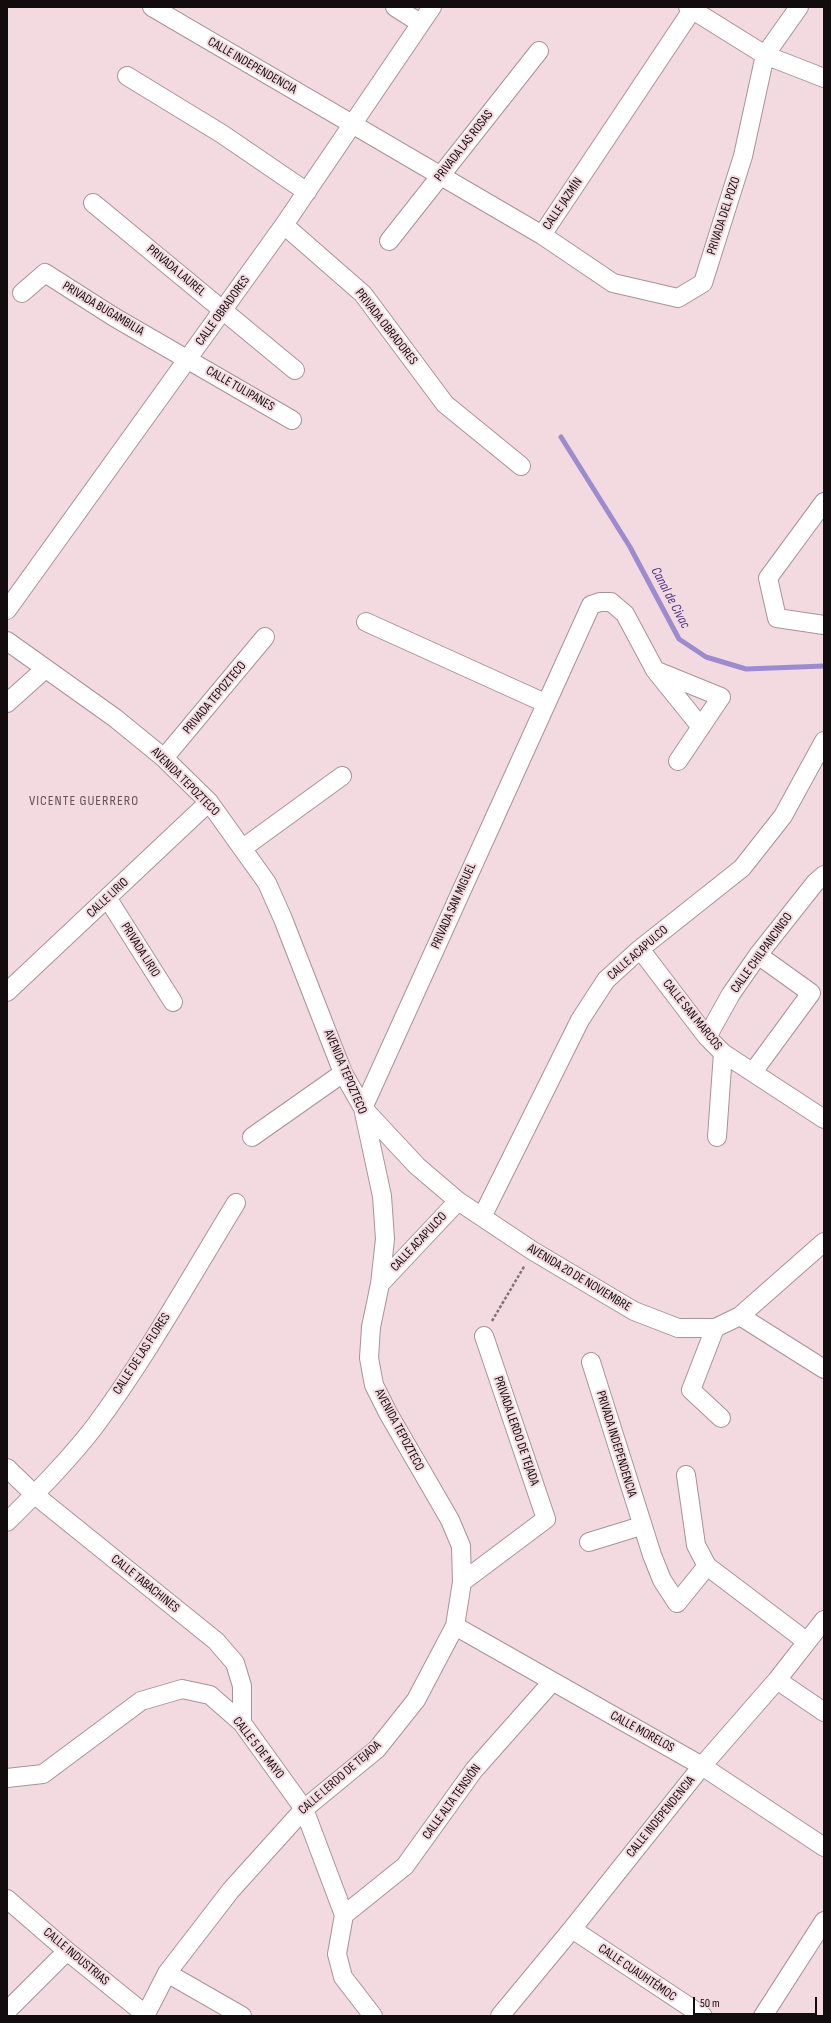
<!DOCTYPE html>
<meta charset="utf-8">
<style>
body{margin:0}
#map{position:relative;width:831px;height:2023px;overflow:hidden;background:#f3dae1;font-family:"Sofia Sans Condensed",sans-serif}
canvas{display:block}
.frame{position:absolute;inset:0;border:8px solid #130c0e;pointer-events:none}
.scale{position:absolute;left:693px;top:1997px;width:124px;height:18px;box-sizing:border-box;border:2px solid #130c0e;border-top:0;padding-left:5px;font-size:12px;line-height:14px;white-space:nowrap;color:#130c0e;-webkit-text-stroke:3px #f3dae1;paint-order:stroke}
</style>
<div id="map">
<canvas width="831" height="2023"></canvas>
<div class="frame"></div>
<div class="scale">50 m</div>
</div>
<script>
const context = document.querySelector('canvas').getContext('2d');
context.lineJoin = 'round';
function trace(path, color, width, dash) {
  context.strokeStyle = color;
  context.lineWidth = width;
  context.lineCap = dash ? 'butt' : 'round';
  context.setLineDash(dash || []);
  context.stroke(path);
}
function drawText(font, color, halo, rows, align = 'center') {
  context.font = font + ' "Sofia Sans Condensed",sans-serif';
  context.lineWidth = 4;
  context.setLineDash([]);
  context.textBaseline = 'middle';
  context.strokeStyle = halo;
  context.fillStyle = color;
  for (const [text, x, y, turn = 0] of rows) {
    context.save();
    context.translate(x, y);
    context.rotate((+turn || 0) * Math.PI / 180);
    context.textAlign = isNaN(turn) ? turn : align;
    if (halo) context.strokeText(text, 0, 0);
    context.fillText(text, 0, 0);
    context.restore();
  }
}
trace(new Path2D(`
 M 561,437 L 630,547 L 679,639 L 706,657 L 746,669 L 824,666`), '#9c8ccf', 5);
const minor = new Path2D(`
 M 152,7 L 542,235 L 613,283 L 678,298 L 703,283 L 743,156 L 765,55 L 799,7
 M 395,7 L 420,23
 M 688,7 L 765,55 L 824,78
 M 127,76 L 222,134 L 307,192
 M 93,203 L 295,370
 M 284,225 L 363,294 L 445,404 L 521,466
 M 542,235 L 692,10
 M 389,241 L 539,51
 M 22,293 L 45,273 L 114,317 L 292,420
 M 824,502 L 768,578 L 777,618 L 824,625
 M 7,610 L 284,225 L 432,7
 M 366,622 L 545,703
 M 7,641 L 115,718 L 164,758 L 209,802 L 267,883 L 283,919 L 343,1073 L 363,1108 L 382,1196 L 385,1239 L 380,1284 L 371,1327 L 369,1358 L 374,1385 L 388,1413 L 450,1520 L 461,1546 L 462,1582 L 455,1626 L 416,1700 L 377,1749 L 304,1809 L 231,1890 L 167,1973 L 145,2016
 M 657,671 L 721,697 L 678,761
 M 7,703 L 45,669
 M 701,727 L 655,670 L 625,614 L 611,602 L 600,602 L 591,605 L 363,1108 L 417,1166 L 458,1201 L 533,1251 L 634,1311 L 678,1328 L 715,1328 L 740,1316 L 824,1242
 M 164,758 L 265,637
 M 243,848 L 342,776
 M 108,899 L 173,1002
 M 640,949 L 707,1037 L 723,1053 L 824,1119
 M 7,992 L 209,802
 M 707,1037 L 731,994 L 758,955 L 815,883 L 824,875
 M 753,1072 L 811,993 L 758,955
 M 252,1137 L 343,1073
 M 717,1137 L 723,1053
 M 482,1217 L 580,1020 L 606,980 L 640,949 L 742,868 L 783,816 L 824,741
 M 380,1284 L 458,1201
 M 740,1316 L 824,1369
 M 715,1328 L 691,1390 L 721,1418
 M 591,1362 L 652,1555 L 662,1580 L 677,1603 L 707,1566
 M 7,1468 L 35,1495 L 216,1641 L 235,1663 L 242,1686 L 242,1723
 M 686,1475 L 696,1545 L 707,1566 L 806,1641
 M 7,1522 C 37,1492 69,1460 95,1426 C 147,1356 190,1278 236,1203
 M 589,1542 L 641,1526
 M 462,1582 L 546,1519 L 484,1336
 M 455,1626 L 702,1766 L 824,1847
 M 777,1680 L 824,1712
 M 7,1778 L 43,1774 L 141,1701 L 182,1689 L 210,1695 L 242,1723 L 304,1809 L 344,1915 L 337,1954 L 343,1977 L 373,2016
 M 7,1899 L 67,1951 L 146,2015
 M 344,1915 L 405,1866 L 474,1770 L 552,1682
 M 572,1929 L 703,2016
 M 167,1973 L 242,2016
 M 7,2011 L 67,1951
 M 500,2016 L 572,1929 L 702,1766 L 777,1680 L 824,1620
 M 763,2016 L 824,1921`);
trace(minor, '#a99298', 20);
trace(new Path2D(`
 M 492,1321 L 525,1265`), '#827276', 2.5, [3, 2]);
trace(minor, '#fff', 18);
drawText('13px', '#130c0e', '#f3dae1', [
 ["CALLE INDEPENDENCIA",252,66,30],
 ["PRIVADA LAS ROSAS",464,146,-52],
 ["CALLE JAZMÍN",563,204,-56],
 ["PRIVADA DEL POZO",724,216,-72],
 ["PRIVADA LAUREL",176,271,40],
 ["PRIVADA BUGAMBILIA",103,309,31],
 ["CALLE OBRADORES",223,311,-54],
 ["PRIVADA OBRADORES",386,327,52],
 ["CALLE TULIPANES",240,389,30],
 ["PRIVADA TEPOZTECO",215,698,-50],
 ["AVENIDA TEPOZTECO",185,782,45],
 ["CALLE LIRIO",108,898,-43],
 ["PRIVADA SAN MIGUEL",454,906,-66],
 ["PRIVADA LIRIO",140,950,58],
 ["CALLE ACAPULCO",638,953,-41],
 ["CALLE CHILPANCINGO",762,953,-54],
 ["CALLE SAN MARCOS",692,1015,51],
 ["AVENIDA TEPOZTECO",345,1072,67],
 ["CALLE ACAPULCO",419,1242,-47],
 ["AVENIDA 20 DE NOVIEMBRE",579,1278,31],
 ["CALLE DE LAS FLORES",142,1354,-57],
 ["AVENIDA TEPOZTECO",399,1430,62],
 ["PRIVADA LERDO DE TEJADA",516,1431,71],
 ["PRIVADA INDEPENDENCIA",616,1444,73],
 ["CALLE TABACHINES",145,1584,39],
 ["CALLE MORELOS",642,1732,29],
 ["CALLE 5 DE MAYO",258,1748,52],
 ["CALLE LERDO DE TEJADA",340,1778,-41],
 ["CALLE ALTA TENSIÓN",452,1802,-54],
 ["CALLE INDEPENDENCIA",661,1817,-51],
 ["CALLE INDUSTRIAS",76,1957,40],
 ["CALLE CUAUHTÉMOC",637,1973,34]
]);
drawText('italic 14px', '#513788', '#f3dae1', [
 ["Canal de Civac",670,598,62]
]);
context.letterSpacing = '1px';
drawText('14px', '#665157', '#f3dae1', [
 ["VICENTE GUERRERO",84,801]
]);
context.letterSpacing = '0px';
</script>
